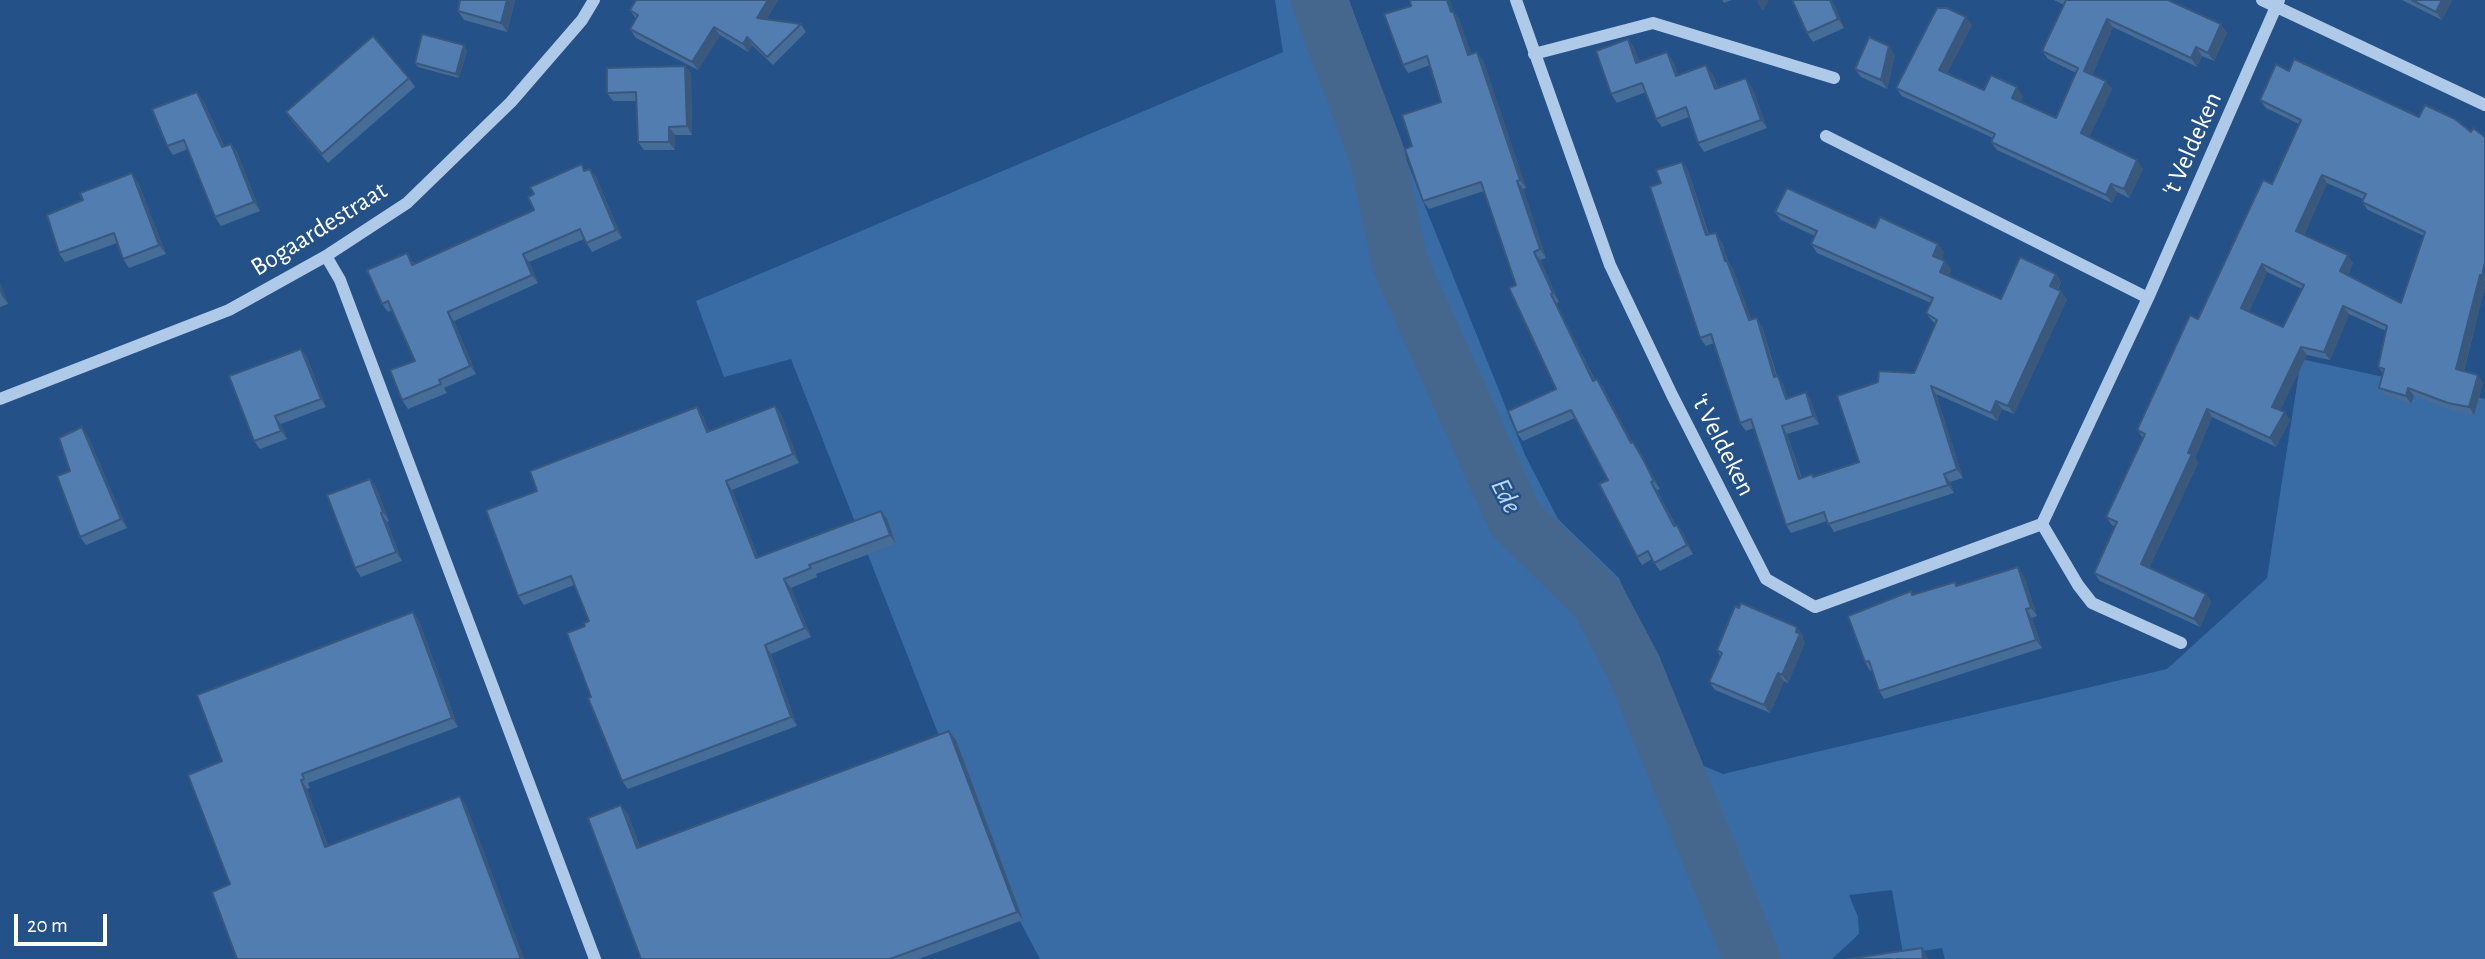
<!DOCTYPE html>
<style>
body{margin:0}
#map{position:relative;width:2485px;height:959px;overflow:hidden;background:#245187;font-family:"Alegreya Sans",sans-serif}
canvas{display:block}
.scale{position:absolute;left:14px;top:914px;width:93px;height:32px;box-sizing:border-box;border:4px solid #fff;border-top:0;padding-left:9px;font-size:21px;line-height:24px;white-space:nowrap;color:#fff;-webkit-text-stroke:5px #245187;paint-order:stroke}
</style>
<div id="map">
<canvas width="2485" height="959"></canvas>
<div class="scale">20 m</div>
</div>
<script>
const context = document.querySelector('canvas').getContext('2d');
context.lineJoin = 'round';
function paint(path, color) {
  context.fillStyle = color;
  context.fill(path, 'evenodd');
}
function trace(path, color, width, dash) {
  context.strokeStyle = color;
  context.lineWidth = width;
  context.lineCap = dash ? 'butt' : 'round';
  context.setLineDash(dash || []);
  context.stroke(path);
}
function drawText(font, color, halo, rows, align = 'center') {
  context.font = font + ' "Alegreya Sans",sans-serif';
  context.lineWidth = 5;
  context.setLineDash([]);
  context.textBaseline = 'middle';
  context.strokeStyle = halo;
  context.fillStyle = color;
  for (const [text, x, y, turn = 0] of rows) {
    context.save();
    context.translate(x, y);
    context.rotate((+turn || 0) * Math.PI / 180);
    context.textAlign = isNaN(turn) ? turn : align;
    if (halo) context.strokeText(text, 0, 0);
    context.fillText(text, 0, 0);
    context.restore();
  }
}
paint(new Path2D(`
 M 1275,0 L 1349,0 L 1402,149 L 1525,455 L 1558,519 L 1619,578 L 1697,763 L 1723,774 L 2167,669 L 2267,578 L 2301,359 L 2485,399 L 2485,959 L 1945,959 L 1942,948 L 1903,954 L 1892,890 L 1849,895 L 1858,917 L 1859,934 L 1832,959 L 1760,959 L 1737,903 L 1711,911 L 1731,959 L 1040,959 L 989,863 L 791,359 L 724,377 L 696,301 L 1283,52 Z`), '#396ba4');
trace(new Path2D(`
 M 1319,0 L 1377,155 L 1400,264 L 1515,519 L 1598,600 L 1633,666 L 1752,959`), '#46678d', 56);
trace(new Path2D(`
 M 1516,0 L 1610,265 L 1672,395 L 1766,579 L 1815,607 L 2042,524 L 2148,298 L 2279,0
 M 2262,0 L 2485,105
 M 1534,54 L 1653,23 L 1834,78
 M 1826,136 L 2148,298
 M 326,256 L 340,280 L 595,959
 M 0,399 L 229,310 L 326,256 L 407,203 L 511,102 L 582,20 L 594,0
 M 2042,524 L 2078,585 L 2092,603 L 2181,643`), '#afcae9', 12);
paint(new Path2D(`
 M 460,0 L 515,0 L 507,32 L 464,20 L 458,11 Z
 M 778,0 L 766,20 L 801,24 L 806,32 L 773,65 L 752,45 L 748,52 L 720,35 L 698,70 L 636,38 L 630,29 L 636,19 L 630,10 Z
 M 1722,0 L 1732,0 L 1724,3 Z
 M 2054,0 L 2168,0 L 2227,33 L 2214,61 L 2202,56 L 2197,67 L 2113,27 L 2092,75 L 2112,89 L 2089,137 L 2143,169 L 2129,198 L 2117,192 L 2112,203 L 1997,150 L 1991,142 L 1993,138 L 1902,96 L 1896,88 L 1972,25 L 1947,73 L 1984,90 L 2023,96 L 2020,102 L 2056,118 L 2076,73 L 2048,59 L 2042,51 L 2064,5 Z
 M 2402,0 L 2452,0 L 2442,20 Z
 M 1834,4 L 1844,28 L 1813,42 L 1807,33 Z
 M 1411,6 L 1453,11 L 1459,19 L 1471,54 L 1483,60 L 1526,188 L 1523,189 L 1546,258 L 1540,260 L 1559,302 L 1556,303 L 1595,380 L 1597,379 L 1603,387 L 1632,443 L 1633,442 L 1639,450 L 1660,489 L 1657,490 L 1676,526 L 1677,525 L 1683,533 L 1693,554 L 1660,571 L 1652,559 L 1642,565 L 1637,557 L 1608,480 L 1575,418 L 1523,441 L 1517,433 L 1556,389 L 1516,285 L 1484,191 L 1429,209 L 1423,201 L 1412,146 L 1441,102 L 1430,65 L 1408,73 L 1403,65 Z
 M 1628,39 L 1634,48 L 1639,62 L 1673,61 L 1678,75 L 1712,73 L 1718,88 L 1752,87 L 1767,128 L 1704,152 L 1698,143 L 1689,117 L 1662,127 L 1656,119 L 1646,92 L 1617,103 L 1611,94 Z
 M 467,50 L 459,78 L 418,67 L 415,63 Z
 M 1895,55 L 1887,89 L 1861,77 L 1855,69 Z
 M 685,66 L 691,74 L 692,135 L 675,135 L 675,150 L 644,150 L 638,142 L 637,101 L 613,101 L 607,93 Z
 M 2289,71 L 2419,117 L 2485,137 L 2485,286 L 2464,371 L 2478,375 L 2483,383 L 2474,415 L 2453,411 L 2414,396 L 2411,404 L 2385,396 L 2379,388 L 2383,373 L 2378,367 L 2386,331 L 2349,314 L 2330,360 L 2307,355 L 2280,410 L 2290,420 L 2276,447 L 2212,417 L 2195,458 L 2198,463 L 2149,568 L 2206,594 L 2211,602 L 2200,627 L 2100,581 L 2094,573 L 2115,527 L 2112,525 L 2106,517 L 2143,438 L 2137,430 L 2272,184 L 2299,124 L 2266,108 L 2260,100 ZM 2327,183 L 2363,199 L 2362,202 L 2368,210 L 2424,236 L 2401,303 L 2348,275 L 2353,263 L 2304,235 ZM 2267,272 L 2302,289 L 2283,327 L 2249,312 Z
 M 409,78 L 415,87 L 328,163 L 292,121 L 286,112 Z
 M 203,100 L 224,146 L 231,144 L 237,152 L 260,211 L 221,226 L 215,217 L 188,149 L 173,155 L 167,146 Z
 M 1682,162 L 1688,170 L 1709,235 L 1722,242 L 1728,261 L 1733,269 L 1751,320 L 1762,326 L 1777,376 L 1783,384 L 1788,398 L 1806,392 L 1811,401 L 1819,424 L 1787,434 L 1802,478 L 1812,474 L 1814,477 L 1859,462 L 1914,373 L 1936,324 L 1932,321 L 1926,313 L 1931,303 L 1817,253 L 1811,244 L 1815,236 L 1781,220 L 1775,212 L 1875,228 L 1944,252 L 1941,259 L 1945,261 L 1951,270 L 1948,276 L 2001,299 L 2056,274 L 2061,282 L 2058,290 L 2067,299 L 2014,414 L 2002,409 L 1997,421 L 1936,394 L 1963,478 L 1950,482 L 1954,493 L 1834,532 L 1827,521 L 1791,533 L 1786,525 L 1754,428 L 1746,431 L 1740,423 L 1714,343 L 1706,346 L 1700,338 L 1661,183 Z
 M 590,169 L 596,177 L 622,238 L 592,252 L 584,239 L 529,262 L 538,283 L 454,321 L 476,374 L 444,388 L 447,393 L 408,409 L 402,400 L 415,361 L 392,310 L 388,312 L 382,304 L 413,261 L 414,264 L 534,210 Z
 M 138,182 L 166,254 L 129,268 L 123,259 L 117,243 L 65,262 L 59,253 Z
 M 0,283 L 8,304 L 0,307 Z
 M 301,349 L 307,357 L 326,407 L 281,424 L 287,439 L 260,449 L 254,441 Z
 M 775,406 L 781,414 L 799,463 L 732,490 L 758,557 L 881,511 L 887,519 L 896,544 L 816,574 L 817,577 L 791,588 L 811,637 L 771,654 L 797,726 L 628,789 L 622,781 L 591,697 L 585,626 L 589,621 L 574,585 L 524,605 L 518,596 L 537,491 L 703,416 L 709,431 Z
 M 88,436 L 127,528 L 86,545 L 80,537 L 70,471 Z
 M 370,479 L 376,487 L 389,521 L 387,522 L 402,561 L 361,577 L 355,568 Z
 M 2024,576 L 2037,616 L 2032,618 L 2042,648 L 1884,699 L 1879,691 L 1872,670 L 1870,671 L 1865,662 L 1913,595 L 1955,582 L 1957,585 Z
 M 413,612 L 419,621 L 458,727 L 308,783 L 310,788 L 307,789 L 328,846 L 466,805 L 524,959 L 237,959 L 230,884 L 222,761 Z
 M 1797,627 L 1803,636 L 1802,638 L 1805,642 L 1788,683 L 1784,681 L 1770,713 L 1715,690 L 1709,682 L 1720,656 L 1717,650 Z
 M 956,740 L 1023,920 L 919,959 L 641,959 L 628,814 L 640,847 Z`), '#466c98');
paint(new Path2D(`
 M 507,0 L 515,0 L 507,32 L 501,23 Z
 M 768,0 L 778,0 L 762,27 L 757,18 Z
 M 1447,0 L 1450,0 L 1453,11 L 1459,19 L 1474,63 L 1468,55 Z
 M 1758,0 L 1769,0 L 1763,11 L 1757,2 Z
 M 1830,0 L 1831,0 L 1834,4 L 1844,28 L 1838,19 Z
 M 2442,0 L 2452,0 L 2442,20 L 2436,12 Z
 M 1966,17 L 1972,25 L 1945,78 L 1939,70 Z
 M 2107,19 L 2113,27 L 2090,79 L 2084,71 Z
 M 2221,24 L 2227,33 L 2214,61 L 2208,53 Z
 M 714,27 L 720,35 L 698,70 L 692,62 Z
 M 747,37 L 752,45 L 748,52 L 743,44 Z
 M 1628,39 L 1634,48 L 1642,72 L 1636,63 Z
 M 464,45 L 467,50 L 459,78 L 456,74 Z
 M 1889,46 L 1895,55 L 1887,89 L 1881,80 Z
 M 2196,47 L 2202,56 L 2197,67 L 2191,58 Z
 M 1477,52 L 1483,60 L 1526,188 L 1520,180 Z
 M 1667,52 L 1673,61 L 1682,85 L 1676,76 Z
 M 1706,65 L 1712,73 L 1721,98 L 1715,89 Z
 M 685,66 L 691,74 L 692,135 L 687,126 Z
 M 1746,78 L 1752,87 L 1767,128 L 1761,120 Z
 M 2106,81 L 2112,89 L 2087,142 L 2081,133 Z
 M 2017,87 L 2023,96 L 2018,107 L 2012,98 Z
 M 197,92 L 203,100 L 228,156 L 222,147 Z
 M 669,127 L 675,135 L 675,150 L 669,142 Z
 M 231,144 L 237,152 L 260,211 L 254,202 Z
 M 2137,160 L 2143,169 L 2129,198 L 2124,189 Z
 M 1682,162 L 1688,170 L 1711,244 L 1706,235 Z
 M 590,169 L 596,177 L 622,238 L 616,230 Z
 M 132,173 L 138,182 L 166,254 L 159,245 Z
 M 2322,175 L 2327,183 L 2302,239 L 2296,231 Z
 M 1517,181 L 1523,189 L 1546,258 L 1540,249 Z
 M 2111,184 L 2117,192 L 2112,203 L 2106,195 Z
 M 1716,233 L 1722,242 L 1728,261 L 1733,269 L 1755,329 L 1749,320 L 1725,261 Z
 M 1938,244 L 1944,252 L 1939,264 L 1933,256 Z
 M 1534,252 L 1540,260 L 1559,302 L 1553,293 Z
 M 523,254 L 529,262 L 538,283 L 532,275 Z
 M 2348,255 L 2353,263 L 2346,279 L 2340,271 Z
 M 1945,261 L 1951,270 L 1946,280 L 1940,272 Z
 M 2485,262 L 2485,280 L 2482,276 Z
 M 2262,264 L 2267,272 L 2247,316 L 2241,308 Z
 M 2056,274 L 2061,282 L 2055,294 L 2050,286 Z
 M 2480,275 L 2485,281 L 2485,286 L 2462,378 L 2456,369 Z
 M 0,283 L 8,304 L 2,296 L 0,291 Z
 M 2061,291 L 2067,299 L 2014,414 L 2008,406 Z
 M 1551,294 L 1556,303 L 1599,389 L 1593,381 Z
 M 2343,306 L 2349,314 L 2330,360 L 2324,352 Z
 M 448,312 L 454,321 L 476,374 L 470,366 Z
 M 1757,318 L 1762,326 L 1779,386 L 1774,377 Z
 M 2301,347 L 2307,355 L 2278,415 L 2272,407 Z
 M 301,349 L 307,357 L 326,407 L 321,399 Z
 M 2478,375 L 2483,383 L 2474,415 L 2469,407 Z
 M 1778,376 L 1783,384 L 1791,407 L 1786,399 Z
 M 1597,379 L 1603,387 L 1637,451 L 1631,443 Z
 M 1931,386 L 1936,394 L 1963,478 L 1957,469 Z
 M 2408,388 L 2414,396 L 2411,404 L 2406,396 Z
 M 1806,392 L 1811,401 L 1819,424 L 1813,416 Z
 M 1996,401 L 2002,409 L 1997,421 L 1991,413 Z
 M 775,406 L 781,414 L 799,463 L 793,454 Z
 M 697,407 L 703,416 L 713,441 L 707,432 Z
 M 2207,409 L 2212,417 L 2195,458 L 2198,463 L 2147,572 L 2141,564 Z
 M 2285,412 L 2290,420 L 2276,447 L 2270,438 Z
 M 275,416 L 281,424 L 287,439 L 281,431 Z
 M 1782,426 L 1787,434 L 1804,487 L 1799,479 Z
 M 82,427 L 88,436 L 127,528 L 121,519 Z
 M 1633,442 L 1639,450 L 1660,489 L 1654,481 Z
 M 1944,474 L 1950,482 L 1954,493 L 1948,485 Z
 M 370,479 L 376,487 L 389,521 L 383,512 Z
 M 726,481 L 732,490 L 762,567 L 756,558 Z
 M 1651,482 L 1657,490 L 1680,535 L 1674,526 Z
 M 881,511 L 887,519 L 896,544 L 890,535 Z
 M 381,513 L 387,522 L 402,561 L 396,552 Z
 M 1677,525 L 1683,533 L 1693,554 L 1687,545 Z
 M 2018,567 L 2024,576 L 2037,616 L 2031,608 Z
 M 784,579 L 791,588 L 811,637 L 805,628 Z
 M 2206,594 L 2211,602 L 2200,627 L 2194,619 Z
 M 2026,609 L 2032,618 L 2042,648 L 2036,640 Z
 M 413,612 L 419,621 L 458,727 L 452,718 Z
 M 1797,627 L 1803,636 L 1802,638 L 1805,642 L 1788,683 L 1782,675 Z
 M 765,645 L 771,654 L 797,726 L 791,717 Z
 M 1778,673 L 1784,681 L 1770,713 L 1764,705 Z
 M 949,731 L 956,740 L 1023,920 L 1017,912 Z
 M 301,780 L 307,789 L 331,856 L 325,847 Z
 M 460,796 L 466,805 L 524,959 L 521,959 Z
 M 621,805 L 628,814 L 643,857 L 637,848 Z
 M 1922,948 L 1927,956 L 1928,959 L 1923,959 Z`), '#39587c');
const building = new Path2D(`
 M 460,0 L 507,0 L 501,23 L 458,11 Z
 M 636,0 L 768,0 L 757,18 L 801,24 L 767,57 L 747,37 L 743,44 L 714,27 L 692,62 L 630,29 L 638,15 L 630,10 Z
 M 1410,0 L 1447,0 L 1451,12 L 1453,11 L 1468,55 L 1477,52 L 1520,180 L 1517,181 L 1540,249 L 1534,252 L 1553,293 L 1551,294 L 1593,381 L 1597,379 L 1631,443 L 1633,442 L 1644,461 L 1654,481 L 1651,482 L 1674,526 L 1677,525 L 1687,545 L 1654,563 L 1648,551 L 1637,557 L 1599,484 L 1608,480 L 1571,410 L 1517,433 L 1508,411 L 1556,389 L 1509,288 L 1516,285 L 1481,182 L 1423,201 L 1405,149 L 1412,146 L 1402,115 L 1441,102 L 1427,56 L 1403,65 L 1384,14 L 1411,6 Z
 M 1792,0 L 1830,0 L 1838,19 L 1807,33 Z
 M 2066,0 L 2168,0 L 2221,24 L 2208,53 L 2196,47 L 2191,58 L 2107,19 L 2084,71 L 2106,81 L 2081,133 L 2137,160 L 2124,189 L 2111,184 L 2106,195 L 1991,142 L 1995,134 L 1896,88 L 1937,8 L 1947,8 L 1966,17 L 1939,70 L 1984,90 L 1991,75 L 2017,87 L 2012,98 L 2056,118 L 2078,68 L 2042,51 Z
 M 2412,0 L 2442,0 L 2436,12 Z
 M 422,34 L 464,45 L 456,74 L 415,63 Z
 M 373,36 L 409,78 L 322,154 L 286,112 Z
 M 1869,37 L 1889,46 L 1881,80 L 1855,69 Z
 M 1628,39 L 1636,63 L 1667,52 L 1676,76 L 1706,65 L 1715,89 L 1746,78 L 1761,120 L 1698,143 L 1686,107 L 1656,119 L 1642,83 L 1611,94 L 1596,51 Z
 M 2294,59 L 2419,117 L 2425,105 L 2455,119 L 2471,132 L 2473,128 L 2485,137 L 2485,262 L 2482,276 L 2480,275 L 2456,369 L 2478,375 L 2469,407 L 2448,403 L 2408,388 L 2406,396 L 2379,388 L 2384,369 L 2378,367 L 2387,326 L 2343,306 L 2324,352 L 2301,347 L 2272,407 L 2285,412 L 2270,438 L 2207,409 L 2188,453 L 2192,454 L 2141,564 L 2206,594 L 2194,619 L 2094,573 L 2117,522 L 2106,517 L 2145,434 L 2137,430 L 2190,315 L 2198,319 L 2263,180 L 2272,184 L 2301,120 L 2260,100 L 2276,64 L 2289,71 ZM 2322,175 L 2366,194 L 2362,202 L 2425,232 L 2401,303 L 2340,271 L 2348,255 L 2296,231 ZM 2262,264 L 2304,285 L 2283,327 L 2241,308 Z
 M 685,66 L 687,126 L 669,127 L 669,142 L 638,142 L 636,92 L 607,93 L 607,68 Z
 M 197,92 L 222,147 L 231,144 L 254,202 L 215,217 L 184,140 L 167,146 L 152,109 Z
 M 1682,162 L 1706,235 L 1716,233 L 1725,261 L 1727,261 L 1749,320 L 1757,318 L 1774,377 L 1778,376 L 1786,399 L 1806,392 L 1813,416 L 1782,426 L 1799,479 L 1812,474 L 1813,477 L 1859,462 L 1837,396 L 1878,382 L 1879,371 L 1914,373 L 1937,320 L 1926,313 L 1933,298 L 1811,244 L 1817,231 L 1775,212 L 1787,188 L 1875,228 L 1880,217 L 1938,244 L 1933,256 L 1945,261 L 1940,272 L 2001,299 L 2020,257 L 2056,274 L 2050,286 L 2061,291 L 2008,406 L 1996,401 L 1991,413 L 1931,386 L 1957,469 L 1944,474 L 1948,485 L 1828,524 L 1824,512 L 1786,525 L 1751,419 L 1740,423 L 1711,334 L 1700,338 L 1650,187 L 1661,183 L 1656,170 Z
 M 582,164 L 584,171 L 590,169 L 616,230 L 586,243 L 580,229 L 523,254 L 532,275 L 448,312 L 470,366 L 439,380 L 441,384 L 402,400 L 390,370 L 415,361 L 388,301 L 382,304 L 367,270 L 407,253 L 412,265 L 534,210 L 528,197 L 534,194 L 530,187 Z
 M 132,173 L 159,245 L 123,259 L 114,233 L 59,253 L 47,215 L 83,200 L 80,193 Z
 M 301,349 L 321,399 L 275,416 L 281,431 L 254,441 L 229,376 Z
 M 775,406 L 793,454 L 726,481 L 756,558 L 881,511 L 890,535 L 809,565 L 811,568 L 784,579 L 805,628 L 765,645 L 791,717 L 622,781 L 588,698 L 591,697 L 567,633 L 585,626 L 584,623 L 589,621 L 571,576 L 518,596 L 486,510 L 537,491 L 530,471 L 697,407 L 707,432 Z
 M 82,427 L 121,519 L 80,537 L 57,476 L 70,471 L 59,438 Z
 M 370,479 L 383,512 L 381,513 L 396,552 L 355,568 L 327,495 Z
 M 2018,567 L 2031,608 L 2026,609 L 2036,640 L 1879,691 L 1869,661 L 1865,662 L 1848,616 L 1911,591 L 1912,595 L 1955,582 L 1956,586 Z
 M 1741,603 L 1797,627 L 1796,632 L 1800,634 L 1782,675 L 1778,673 L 1764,705 L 1709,682 L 1722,653 L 1717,650 L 1735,606 L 1739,608 Z
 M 413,612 L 452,718 L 302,774 L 304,779 L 301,780 L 325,847 L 460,796 L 521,959 L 237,959 L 212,892 L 230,884 L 188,775 L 222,761 L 197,695 Z
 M 949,731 L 1017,912 L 890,959 L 641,959 L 588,818 L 621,805 L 637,848 Z
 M 1922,948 L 1923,959 L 1847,959 Z`);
paint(building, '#517db1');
trace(building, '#39587c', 2);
drawText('26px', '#fff', '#245187', [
 ["'t Veldeken",2192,144,-66],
 ["Bogaardestraat",319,229,-32],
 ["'t Veldeken",1723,445,63]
]);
drawText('italic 28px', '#bbd4f0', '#245187', [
 ["Ede",1506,496,63]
]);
</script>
